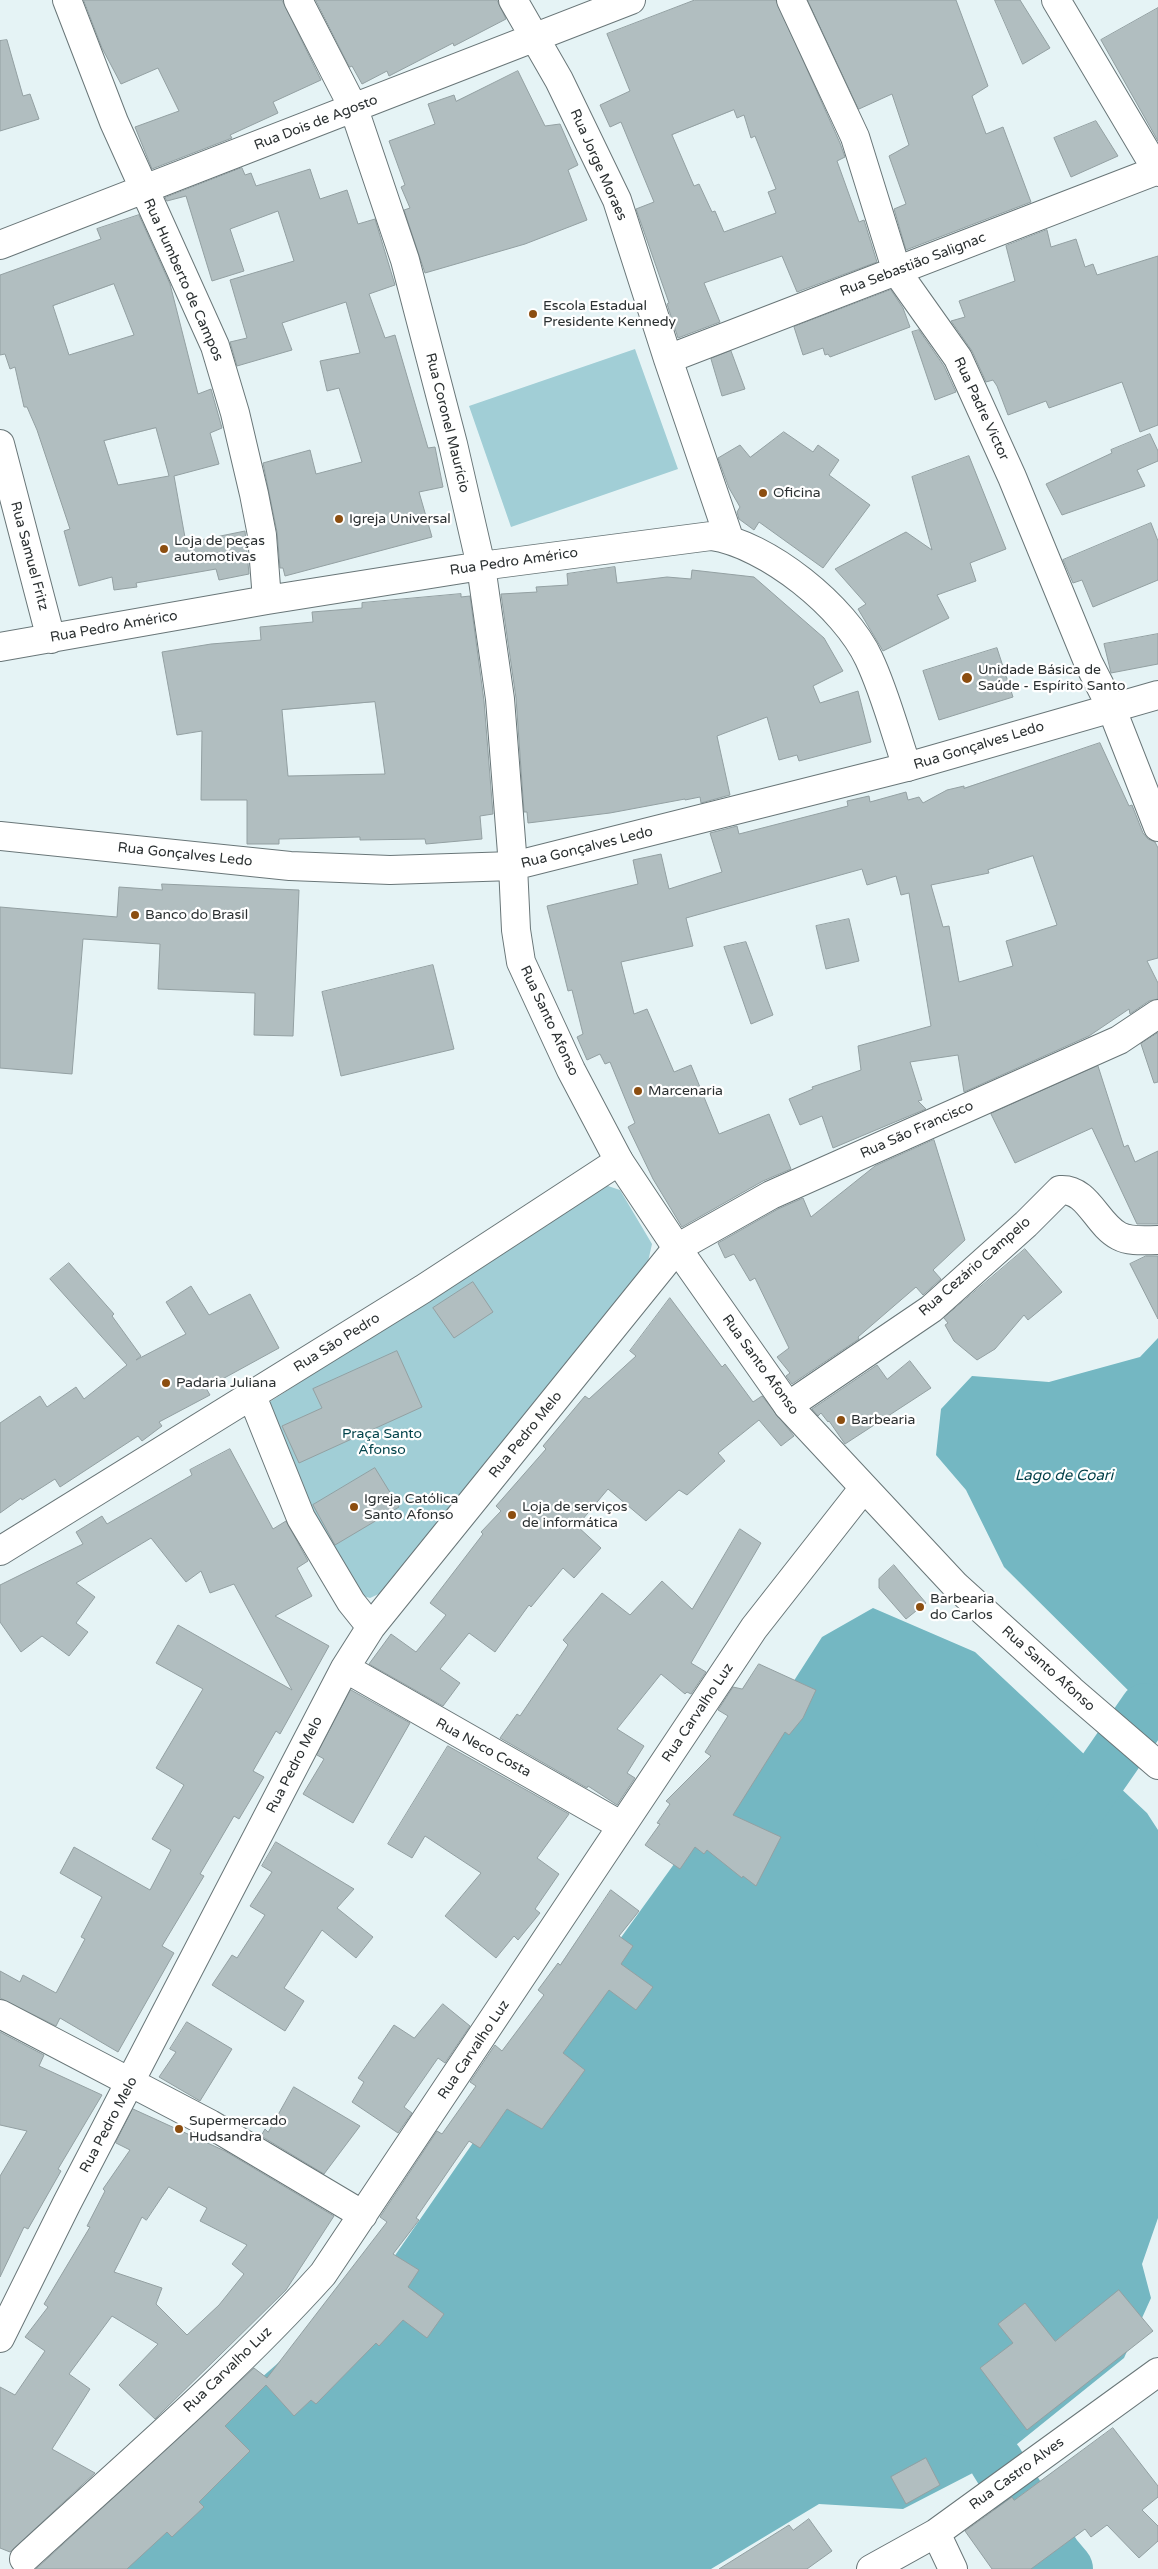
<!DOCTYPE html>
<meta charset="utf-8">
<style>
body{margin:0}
canvas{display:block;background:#e5f3f5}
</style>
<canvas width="1158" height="2569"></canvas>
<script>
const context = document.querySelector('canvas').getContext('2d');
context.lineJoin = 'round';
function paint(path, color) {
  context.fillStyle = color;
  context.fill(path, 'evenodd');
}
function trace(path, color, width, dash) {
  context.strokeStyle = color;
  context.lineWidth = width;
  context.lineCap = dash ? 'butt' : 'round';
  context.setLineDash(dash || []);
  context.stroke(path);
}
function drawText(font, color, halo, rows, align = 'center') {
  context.font = font + ' "Varela Round",sans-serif';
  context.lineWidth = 4.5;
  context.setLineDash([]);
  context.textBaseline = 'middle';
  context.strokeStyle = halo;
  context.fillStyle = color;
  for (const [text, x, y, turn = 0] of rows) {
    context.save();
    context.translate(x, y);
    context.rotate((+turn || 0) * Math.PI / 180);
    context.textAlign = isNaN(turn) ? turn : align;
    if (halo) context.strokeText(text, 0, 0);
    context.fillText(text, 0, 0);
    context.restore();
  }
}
paint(new Path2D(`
 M 635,349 L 678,469 L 511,527 L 469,406 Z
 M 605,1185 L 620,1190 L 652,1244 L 647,1266 L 381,1593 L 370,1598 L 357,1594 L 307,1516 L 268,1403 Z`), '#a1ced6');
paint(new Path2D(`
 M 1158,1338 L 1158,1720 L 1004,1567 L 966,1490 L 936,1455 L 941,1409 L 972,1376 L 1049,1382 L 1140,1357 Z
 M 873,1608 L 975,1652 L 1147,1813 L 1158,1830 L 1158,2218 L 1142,2264 L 1151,2298 L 1124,2358 L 996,2461 L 903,2509 L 819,2504 L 711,2569 L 87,2569 L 193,2438 L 387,2267 L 477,2137 L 695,1835 L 822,1637 Z`), '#74b7c2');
trace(new Path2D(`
 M 1061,1833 L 1146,1710
 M 996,2461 L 1055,2556 L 1066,2569`), '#74b7c2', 54);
const building = new Path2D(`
 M 84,0 L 282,0 L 321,80 L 273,102 L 278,113 L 230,135 L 232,138 L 152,169 L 135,127 L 179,111 L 158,68 L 121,84 L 102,48 Z
 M 316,0 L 497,0 L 506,19 L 454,46 L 453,43 L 389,76 L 387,71 L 362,84 L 352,66 L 350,67 Z
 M 695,0 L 776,0 L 840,143 L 845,157 L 837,161 L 859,222 L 864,220 L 877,262 L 797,292 L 782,256 L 704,283 L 720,322 L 678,338 L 667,304 L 669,303 L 636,209 L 654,202 L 621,122 L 610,127 L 600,105 L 630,91 L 607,34 ZM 734,110 L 737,118 L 744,115 L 751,138 L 755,136 L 776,189 L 768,192 L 776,213 L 724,232 L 715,211 L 712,212 L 699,184 L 694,186 L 672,135 Z
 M 808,0 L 956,0 L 988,86 L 972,96 L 986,134 L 1003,127 L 1031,202 L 906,250 L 894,209 L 906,204 L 889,156 L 909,145 L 892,94 L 859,109 Z
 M 995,0 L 1020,0 L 1050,48 L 1023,64 Z
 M 1158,8 L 1158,141 L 1101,40 Z
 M 7,40 L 23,96 L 30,94 L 39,119 L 0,131 L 0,41 Z
 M 518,71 L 545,126 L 560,124 L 578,165 L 568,170 L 587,220 L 525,244 L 425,273 L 404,210 L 410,208 L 401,187 L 405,185 L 389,141 L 435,124 L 428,104 L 454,95 L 456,101 Z
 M 1096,121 L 1118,156 L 1071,177 L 1054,138 Z
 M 242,168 L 245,175 L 251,173 L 256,186 L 310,169 L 320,199 L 347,190 L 358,224 L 375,219 L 395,285 L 369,294 L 385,338 L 395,335 L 428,448 L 435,447 L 443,487 L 419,492 L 432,537 L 285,576 L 283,568 L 280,568 L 277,532 L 263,463 L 310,450 L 316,474 L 362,462 L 339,388 L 327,391 L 320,361 L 360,353 L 346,302 L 282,323 L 292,350 L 237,366 L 230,342 L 247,338 L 230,280 L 294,261 L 278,211 L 230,229 L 244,271 L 212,281 L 186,196 L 167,201 L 165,198 Z
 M 139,215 L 170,284 L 198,394 L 211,389 L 222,428 L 210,433 L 219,464 L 174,476 L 186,543 L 245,531 L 249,574 L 219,580 L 216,569 L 136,583 L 137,587 L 114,590 L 112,577 L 79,586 L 64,531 L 70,529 L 37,430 L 27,407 L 24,407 L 15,367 L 10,369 L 5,354 L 0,355 L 0,275 L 101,239 L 97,229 ZM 114,284 L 134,335 L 69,355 L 53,306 ZM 156,428 L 169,476 L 118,485 L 104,441 Z
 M 1047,230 L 1051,247 L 1076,239 L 1085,267 L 1093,264 L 1097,275 L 1158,256 L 1158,425 L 1140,432 L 1122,382 L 1049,408 L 1046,401 L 1008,415 L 997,386 L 993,380 L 986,382 L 972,351 L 951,321 L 965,317 L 959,301 L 1015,281 L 1006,246 Z
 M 891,290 L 903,308 L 910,327 L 830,357 L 828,354 L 825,355 L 823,348 L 803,355 L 794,327 Z
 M 919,330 L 944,366 L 956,392 L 935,400 L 912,332 Z
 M 731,351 L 745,389 L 722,396 L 711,359 Z
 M 784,432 L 813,452 L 818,445 L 839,460 L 829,475 L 870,505 L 823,568 L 759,522 L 754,530 L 739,519 L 737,512 L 740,507 L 729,488 L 718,458 L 740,445 L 750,457 Z
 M 1150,434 L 1158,451 L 1158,461 L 1137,470 L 1145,486 L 1062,515 L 1046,484 L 1112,453 L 1111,450 Z
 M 969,456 L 1006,549 L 970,563 L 976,581 L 937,595 L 949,618 L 883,651 L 858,609 L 866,604 L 835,569 L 906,532 L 932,550 L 912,477 Z
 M 1151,523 L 1158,541 L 1158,580 L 1093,607 L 1082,580 L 1073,583 L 1063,560 Z
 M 615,567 L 617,583 L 667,577 L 691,579 L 692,570 L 754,577 L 824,638 L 843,671 L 813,686 L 820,703 L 858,691 L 871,742 L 799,761 L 797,755 L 779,760 L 767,717 L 717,736 L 730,795 L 701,803 L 700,797 L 685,800 L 685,799 L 610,813 L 528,823 L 527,812 L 524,812 L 516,698 L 501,594 L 537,592 L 536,587 L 568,585 L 567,574 Z
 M 461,594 L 461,597 L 470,596 L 484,701 L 493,814 L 480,816 L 482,839 L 426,844 L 425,839 L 360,840 L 360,837 L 279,839 L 279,844 L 247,844 L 247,800 L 201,800 L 202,731 L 177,735 L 162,652 L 211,644 L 261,640 L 260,627 L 313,622 L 312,612 L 362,608 L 362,603 ZM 375,702 L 385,774 L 288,776 L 282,710 Z
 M 1158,634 L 1158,664 L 1111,673 L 1104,644 Z
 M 997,648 L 1013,697 L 939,720 L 923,671 Z
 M 1100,743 L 1129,806 L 1132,805 L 1143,833 L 1148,839 L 1155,842 L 1158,848 L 1158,958 L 1147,961 L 1158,983 L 1158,999 L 1149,1001 L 1130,1014 L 1129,1009 L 1089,1036 L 964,1092 L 958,1055 L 910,1062 L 922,1100 L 918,1101 L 926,1109 L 833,1148 L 822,1116 L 800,1125 L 789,1099 L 813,1089 L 812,1087 L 861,1070 L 858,1046 L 931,1026 L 909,893 L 901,895 L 896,876 L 867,885 L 862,869 L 686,918 L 693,946 L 621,962 L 634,1014 L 647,1009 L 674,1072 L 691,1065 L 719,1134 L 769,1114 L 791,1169 L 763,1181 L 682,1227 L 653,1179 L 628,1127 L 635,1123 L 610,1062 L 605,1064 L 600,1054 L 587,1060 L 577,1037 L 583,1034 L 572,990 L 568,991 L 547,906 L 638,884 L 633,860 L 661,854 L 669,889 L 722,872 L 710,833 L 737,826 L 739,834 L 848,806 L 847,801 L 869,796 L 870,802 L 906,792 L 908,800 L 919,797 L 923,803 L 947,790 L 964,786 L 964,788 ZM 1033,856 L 1057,925 L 1006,941 L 1013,966 L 959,982 L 949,926 L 943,927 L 931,885 L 989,873 L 988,870 Z
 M 162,884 L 299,890 L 293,1036 L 254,1035 L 255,993 L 158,989 L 160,944 L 83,939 L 72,1074 L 0,1068 L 0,907 L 117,917 L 119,887 L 162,890 Z
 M 849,919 L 859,961 L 826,969 L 816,926 Z
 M 746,942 L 773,1015 L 751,1024 L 724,947 Z
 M 433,965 L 454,1049 L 341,1076 L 322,992 Z
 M 1158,1033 L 1158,1082 L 1154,1083 L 1141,1044 Z
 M 1098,1066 L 1124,1147 L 1128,1145 L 1135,1162 L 1158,1151 L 1158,1224 L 1137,1224 L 1092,1128 L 1015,1163 L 991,1114 Z
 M 934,1140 L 965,1240 L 933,1270 L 941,1279 L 923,1295 L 916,1287 L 858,1337 L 859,1339 L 792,1384 L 786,1376 L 790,1373 L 777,1357 L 789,1348 L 755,1278 L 750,1281 L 734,1254 L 725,1258 L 718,1243 L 778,1209 L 803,1198 L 811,1217 L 875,1166 Z
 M 1025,1249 L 1062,1292 L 1028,1320 L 1024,1315 L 995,1349 L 977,1360 L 954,1341 L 945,1325 L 948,1323 L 944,1318 Z
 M 1146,1256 L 1158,1256 L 1158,1319 L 1130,1264 Z
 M 69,1263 L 114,1314 L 112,1316 L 141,1356 L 136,1360 L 186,1334 L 166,1302 L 191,1286 L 209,1315 L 250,1294 L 279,1348 L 206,1388 L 210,1395 L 159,1422 L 162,1426 L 142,1441 L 138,1436 L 60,1487 L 55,1479 L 22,1500 L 21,1498 L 0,1513 L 0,1423 L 40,1396 L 47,1407 L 76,1387 L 84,1399 L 127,1365 L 50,1279 Z
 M 473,1282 L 493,1312 L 454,1338 L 433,1308 Z
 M 670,1298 L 722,1367 L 725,1364 L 753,1402 L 762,1396 L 794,1436 L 781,1446 L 759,1420 L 718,1453 L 725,1461 L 687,1495 L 679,1490 L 646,1521 L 608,1489 L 577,1526 L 601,1548 L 574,1578 L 563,1568 L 531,1607 L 529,1605 L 495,1652 L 469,1633 L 440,1669 L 460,1683 L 443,1706 L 369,1664 L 391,1634 L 416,1652 L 446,1615 L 430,1603 L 483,1534 L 481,1532 L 501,1511 L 496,1506 L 546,1449 L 543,1446 L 585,1396 L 589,1399 L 636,1356 L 630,1351 Z
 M 397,1351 L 422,1407 L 299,1463 L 282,1426 L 322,1408 L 313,1389 Z
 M 910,1361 L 931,1388 L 845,1444 L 829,1421 L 828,1422 L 821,1413 L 818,1416 L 812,1409 L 877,1365 L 887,1379 Z
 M 230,1449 L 273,1529 L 286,1521 L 308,1561 L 297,1568 L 312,1596 L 275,1616 L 329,1646 L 280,1734 L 276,1731 L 253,1771 L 264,1777 L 239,1819 L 234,1816 L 200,1874 L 204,1876 L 162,1946 L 174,1953 L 118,2052 L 60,2018 L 56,2026 L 0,1998 L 0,1971 L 20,1982 L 23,1975 L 56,1993 L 85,1939 L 81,1937 L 102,1897 L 60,1873 L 74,1847 L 150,1890 L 171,1850 L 152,1839 L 184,1785 L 156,1768 L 203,1689 L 156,1663 L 178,1625 L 292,1690 L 234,1584 L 210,1593 L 201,1571 L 186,1582 L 151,1538 L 76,1583 L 95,1597 L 76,1623 L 88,1632 L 69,1656 L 42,1636 L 21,1652 L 0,1622 L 0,1585 L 83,1544 L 76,1532 L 102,1516 L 107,1524 L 192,1475 L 190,1470 Z
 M 375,1468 L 399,1507 L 335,1545 L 313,1505 Z
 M 740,1529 L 761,1543 L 691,1663 L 706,1672 L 691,1694 L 687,1692 L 685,1694 L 661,1674 L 617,1729 L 644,1746 L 627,1773 L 635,1778 L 617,1805 L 588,1786 L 587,1788 L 500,1738 L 517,1714 L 520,1716 L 568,1645 L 563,1640 L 602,1593 L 630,1615 L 662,1581 L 692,1609 Z
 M 894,1565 L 926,1603 L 906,1619 L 879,1588 L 879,1579 Z
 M 759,1664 L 816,1690 L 803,1718 L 789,1735 L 785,1732 L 733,1815 L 781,1837 L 756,1886 L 743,1876 L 742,1878 L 707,1850 L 704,1854 L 695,1847 L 680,1869 L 645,1845 L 660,1824 L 657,1823 L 670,1804 L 666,1801 L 711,1756 L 705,1752 L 728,1716 L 718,1710 L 733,1687 L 742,1689 Z
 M 351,1690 L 410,1723 L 353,1823 L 303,1794 L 324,1759 L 317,1755 Z
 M 448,1746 L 569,1814 L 537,1858 L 559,1874 L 535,1909 L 540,1913 L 518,1940 L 514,1936 L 496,1958 L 445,1916 L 481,1873 L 425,1836 L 412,1858 L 388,1844 Z
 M 276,1842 L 354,1889 L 337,1908 L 373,1937 L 356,1958 L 322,1930 L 284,1988 L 304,2001 L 285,2031 L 212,1985 L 232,1955 L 237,1958 L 265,1915 L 250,1906 L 272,1872 L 262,1866 Z
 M 611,1890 L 639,1911 L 619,1936 L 633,1946 L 621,1964 L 653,1987 L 636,2010 L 609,1990 L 563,2053 L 585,2070 L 542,2129 L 507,2109 L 480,2148 L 469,2141 L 416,2218 L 419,2220 L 393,2254 L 419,2270 L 408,2287 L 444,2314 L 427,2338 L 403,2320 L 379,2346 L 376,2343 L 316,2404 L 311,2400 L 294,2416 L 266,2385 L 225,2426 L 250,2451 L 199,2502 L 204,2507 L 172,2537 L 167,2532 L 127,2569 L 36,2569 L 254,2368 L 267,2378 L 387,2222 L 380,2217 L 437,2131 L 442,2134 L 476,2086 L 470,2082 L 495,2045 L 502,2051 L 544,1995 L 538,1990 L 558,1963 L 560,1965 Z
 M 443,2004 L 470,2026 L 445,2063 L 438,2058 L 404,2107 L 412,2113 L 398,2133 L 352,2102 L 364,2082 L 358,2078 L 394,2025 L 414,2038 Z
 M 187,2022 L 232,2049 L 200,2101 L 159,2077 L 176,2052 L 170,2049 Z
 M 0,2032 L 44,2055 L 39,2066 L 102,2095 L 58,2169 L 61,2171 L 28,2229 L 24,2227 L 0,2277 L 0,2176 L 27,2131 L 0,2125 Z
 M 294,2087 L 360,2126 L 324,2174 L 261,2136 L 265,2129 L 268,2132 Z
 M 133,2109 L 225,2151 L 334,2216 L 286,2290 L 155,2419 L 119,2385 L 158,2344 L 112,2316 L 69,2374 L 90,2389 L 52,2449 L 95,2473 L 10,2552 L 0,2548 L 0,2387 L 15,2395 L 45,2351 L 25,2337 L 48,2307 L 44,2304 L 90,2227 L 87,2226 L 105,2191 L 103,2189 L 130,2150 L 116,2143 ZM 169,2187 L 207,2208 L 200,2221 L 247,2245 L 232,2264 L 244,2274 L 219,2305 L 187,2335 L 156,2304 L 162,2288 L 114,2272 L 142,2217 L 146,2220 Z
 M 1119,2290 L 1153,2331 L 1027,2430 L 980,2368 L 1013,2343 L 998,2324 L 1025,2303 L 1055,2341 Z
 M 1113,2428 L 1158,2486 L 1158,2497 L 1142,2510 L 1158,2526 L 1158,2541 L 1139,2558 L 1107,2525 L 1091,2537 L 1085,2529 L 1031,2569 L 992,2569 L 965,2531 L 1012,2497 L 1014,2500 Z
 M 926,2458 L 940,2485 L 906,2504 L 891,2477 Z
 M 809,2519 L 832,2551 L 807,2569 L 719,2569 L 789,2525 L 793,2530 Z`);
paint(building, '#b1bec0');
trace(building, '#93a0a2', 1);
const minor = new Path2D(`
 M 67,0 L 114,122 L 215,346 L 235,413 L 254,494 L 262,535 L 267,600
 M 298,0 L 354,109 L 405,260 L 453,444 L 481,566 L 500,699 L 513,866
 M 513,0 L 559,80 L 617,200 L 668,359 L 729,538
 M 791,0 L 855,137 L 897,272 L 958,358 L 1012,477 L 1088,662 L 1111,707 L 1158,827
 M 1056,0 L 1158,172
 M 0,245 L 631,0
 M 668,359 L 1158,170
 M 0,444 L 51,639
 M 0,647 L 267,600 L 481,566 L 711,536 C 767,544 845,607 869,659 C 885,693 895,732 907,767
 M 252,1396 L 301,1518 L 351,1602 L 371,1627
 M 788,1406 L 931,1309 L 1026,1224 L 1060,1190 C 1088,1188 1096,1224 1119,1236 C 1130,1242 1146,1240 1158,1240
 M 0,1551 L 423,1289 L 619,1161
 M 345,1668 L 622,1826
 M 0,2014 L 210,2124 L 363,2215
 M 0,2338 L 67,2203 L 345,1668 L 371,1627 L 677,1248 L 771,1195 L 1119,1040 L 1158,1014
 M 936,2533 L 953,2569
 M 24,2559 C 125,2466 231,2376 323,2274 L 754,1628 L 863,1489
 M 871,2569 L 936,2533 L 1158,2372`);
const secondary = new Path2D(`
 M 0,836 L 290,866 L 390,870 L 513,866 L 907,767 L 1158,695
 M 513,866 L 516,930 L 521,962 L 571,1070 L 619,1161 L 677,1248 L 788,1406 L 956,1586 L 1071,1690 L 1158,1765`);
trace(minor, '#697678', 30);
trace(secondary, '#697678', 30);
trace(minor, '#fff', 28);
trace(secondary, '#fff', 28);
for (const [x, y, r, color] of [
 [533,314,5,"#8c4e10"],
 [763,493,5,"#8c4e10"],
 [339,519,5,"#8c4e10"],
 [164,549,5,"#8c4e10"],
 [967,678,6,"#8c4e10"],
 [135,915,5,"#8c4e10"],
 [638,1091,5,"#8c4e10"],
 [166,1383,5,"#8c4e10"],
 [841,1420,5,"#8c4e10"],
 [354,1507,5,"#8c4e10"],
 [512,1515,5,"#8c4e10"],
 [920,1607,5,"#8c4e10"],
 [179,2129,5,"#8c4e10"]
]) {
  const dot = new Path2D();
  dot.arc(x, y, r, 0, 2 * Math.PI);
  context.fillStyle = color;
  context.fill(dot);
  trace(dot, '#fff', 2);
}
drawText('14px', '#2b3031', '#fff', [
 ["Rua Dois de Agosto",316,123,-21],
 ["Rua Jorge Moraes",598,165,66],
 ["Rua Sebastião Salignac",913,265,-21],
 ["Rua Humberto de Campos",183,280,66],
 ["Rua Padre Victor",981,409,65],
 ["Rua Coronel Maurício",447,423,76],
 ["Rua Samuel Fritz",29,556,75],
 ["Rua Pedro Américo",514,562,-8],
 ["Rua Pedro Américo",114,627,-10],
 ["Rua Gonçalves Ledo",979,746,-17],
 ["Rua Gonçalves Ledo",587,848,-14],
 ["Rua Gonçalves Ledo",185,855,6],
 ["Rua Santo Afonso",549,1021,65],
 ["Rua São Francisco",917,1130,-24],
 ["Rua Cezário Campelo",975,1267,-41],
 ["Rua São Pedro",337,1343,-32],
 ["Rua Santo Afonso",760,1365,54],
 ["Rua Pedro Melo",526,1435,-51],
 ["Rua Santo Afonso",1048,1669,42],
 ["Rua Carvalho Luz",698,1713,-56],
 ["Rua Neco Costa",483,1748,29],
 ["Rua Pedro Melo",295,1765,-63],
 ["Rua Carvalho Luz",474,2050,-56],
 ["Rua Pedro Melo",109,2125,-62],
 ["Rua Carvalho Luz",228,2370,-44],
 ["Rua Castro Alves",1017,2474,-36]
]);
drawText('14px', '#2b3031', '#fff', [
 ["Escola Estadual",543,306],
 ["Presidente Kennedy",543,322],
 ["Oficina",773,493],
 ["Igreja Universal",349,519],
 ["Loja de peças",174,541],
 ["automotivas",174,557],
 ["Unidade Básica de",978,670],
 ["Saúde - Espírito Santo",978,686],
 ["Banco do Brasil",145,915],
 ["Marcenaria",648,1091],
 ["Padaria Juliana",176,1383],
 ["Barbearia",851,1420],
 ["Igreja Católica",364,1499],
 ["Santo Afonso",364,1515],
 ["Loja de serviços",522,1507],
 ["de informática",522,1523],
 ["Barbearia",930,1599],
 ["do Carlos",930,1615],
 ["Supermercado",189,2121],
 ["Hudsandra",189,2137]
], 'left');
drawText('14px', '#02434b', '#fff', [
 ["Praça Santo",382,1434],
 ["Afonso",382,1450]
]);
drawText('italic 15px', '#003f48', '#fff', [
 ["Lago de Coari",1064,1476]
]);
</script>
